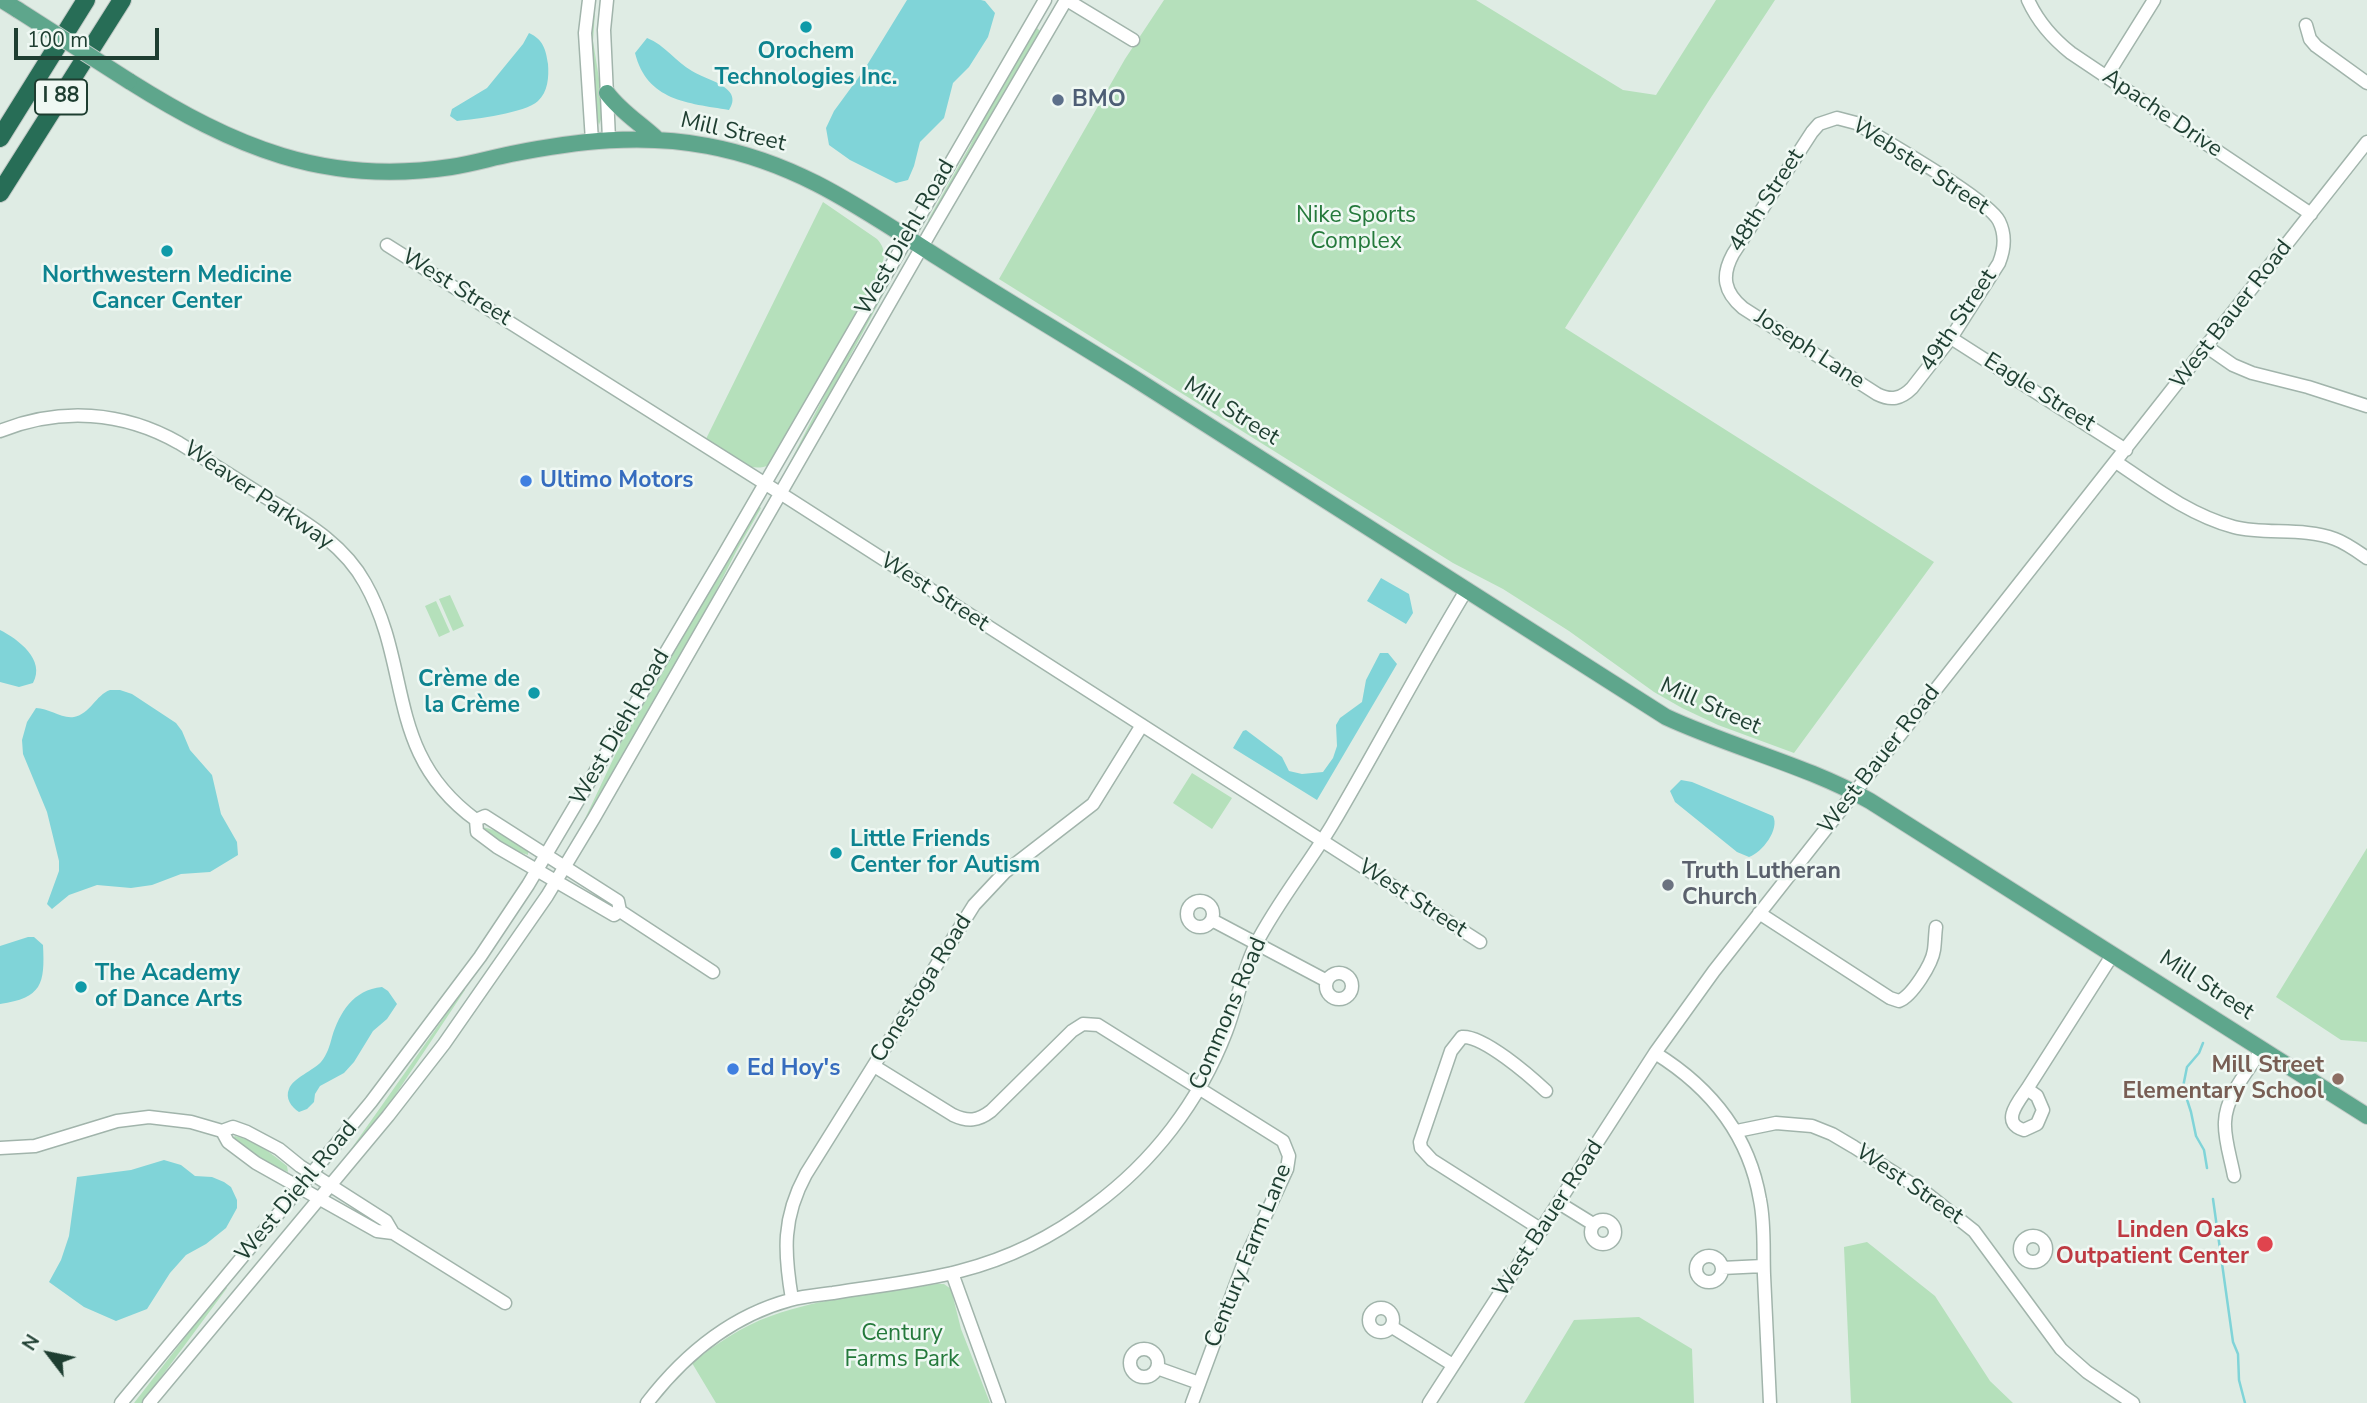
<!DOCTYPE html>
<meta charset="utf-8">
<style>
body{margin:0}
#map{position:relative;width:2367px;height:1403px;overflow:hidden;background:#dfece4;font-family:"Nunito Sans",sans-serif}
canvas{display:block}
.north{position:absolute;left:14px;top:1319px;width:70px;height:70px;-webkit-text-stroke:5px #eff8f3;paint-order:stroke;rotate:302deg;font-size:19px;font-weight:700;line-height:28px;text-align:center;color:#1e3e31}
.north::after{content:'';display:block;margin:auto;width:24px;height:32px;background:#1e3e31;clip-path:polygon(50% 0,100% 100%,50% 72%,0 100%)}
.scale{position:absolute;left:14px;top:28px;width:145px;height:32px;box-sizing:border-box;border:4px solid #1e3e31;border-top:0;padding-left:9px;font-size:21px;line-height:24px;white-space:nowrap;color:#1e3e31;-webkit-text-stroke:5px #eff8f3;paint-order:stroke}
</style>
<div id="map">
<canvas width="2367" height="1403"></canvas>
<div class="north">N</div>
<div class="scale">100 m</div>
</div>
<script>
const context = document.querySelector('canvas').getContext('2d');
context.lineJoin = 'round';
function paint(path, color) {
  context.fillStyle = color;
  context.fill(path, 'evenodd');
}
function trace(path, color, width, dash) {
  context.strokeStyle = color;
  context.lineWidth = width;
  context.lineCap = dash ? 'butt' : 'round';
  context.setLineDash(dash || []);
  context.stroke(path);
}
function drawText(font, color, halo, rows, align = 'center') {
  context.font = font + ' "Nunito Sans",sans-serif';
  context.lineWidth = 5;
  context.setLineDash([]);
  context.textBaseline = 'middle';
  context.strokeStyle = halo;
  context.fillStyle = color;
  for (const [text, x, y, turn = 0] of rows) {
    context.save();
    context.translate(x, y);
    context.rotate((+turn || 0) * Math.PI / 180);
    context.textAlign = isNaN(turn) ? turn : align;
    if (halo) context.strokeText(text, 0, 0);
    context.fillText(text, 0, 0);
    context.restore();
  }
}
paint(new Path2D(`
 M 1164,0 L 1476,0 L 1623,90 L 1656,95 L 1716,0 L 1775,0 L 1708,102 L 1565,328 L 1934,562 L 1794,753 L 1718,725 L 1682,708 L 1654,692 L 1569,631 L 1503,589 L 1453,563 L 999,279 L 1125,59 Z
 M 593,10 L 595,12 L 593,41 L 604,110 L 599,125 L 596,115 L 591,28 Z
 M 1034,28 L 1037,28 L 1041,32 L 930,222 L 928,220 L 970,146 L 991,100 Z
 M 823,202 L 877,239 C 887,250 885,259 879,272 L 769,465 C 748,475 723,453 704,443 Z
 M 899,265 L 810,431 L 785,472 L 854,338 Z
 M 759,506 L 761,508 L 737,550 L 693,636 L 572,846 L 635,713 Z
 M 450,595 L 464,626 L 453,631 L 439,599 Z
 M 436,601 L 450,632 L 439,637 L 425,606 Z
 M 1192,773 L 1232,798 L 1212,829 L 1173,803 Z
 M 482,827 C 499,830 515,840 528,851 L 528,855 L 510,849 L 481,828 Z
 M 2367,848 L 2367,1042 L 2341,1040 L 2276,997 Z
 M 464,989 L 465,990 L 384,1112 L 345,1160 L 344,1159 Z
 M 235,1136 C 255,1140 272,1154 287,1166 L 288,1172 L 264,1162 L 233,1138 Z
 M 1867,1242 L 1935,1296 L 1990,1381 L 2013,1403 L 1851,1403 L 1844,1247 Z
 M 937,1284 L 944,1284 L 951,1289 L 961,1329 L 990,1403 L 716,1403 L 692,1363 C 716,1344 742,1326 771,1316 C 824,1297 882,1292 937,1284 Z
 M 225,1286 L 227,1288 L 142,1403 L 134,1403 Z
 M 1639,1317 L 1692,1349 L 1694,1403 L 1524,1403 L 1574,1320 Z`), '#b5e0bb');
paint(new Path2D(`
 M 907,0 L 981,0 L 985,1 L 995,13 L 988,37 L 969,67 L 953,83 L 944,118 L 920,142 L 914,166 L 908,180 L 896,183 L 850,160 L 829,145 L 826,128 L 834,111 L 864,70 Z
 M 529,33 C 543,39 546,50 548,64 C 549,77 548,92 538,101 C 525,113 476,119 457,121 L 450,116 L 452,109 L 487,88 L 523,44 Z
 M 647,38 C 665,45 676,62 692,71 C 703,78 725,83 731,94 C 734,100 732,105 729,110 C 688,103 647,101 635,53 Z
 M 1381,578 L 1409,594 L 1413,613 L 1406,624 L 1367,601 Z
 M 0,630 C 18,639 46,660 33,683 L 19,687 L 0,682 Z
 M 1380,653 L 1388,653 L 1397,664 L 1317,800 L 1233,748 L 1243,731 L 1246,730 L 1282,757 L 1289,771 L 1302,774 L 1323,772 L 1333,758 L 1337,746 L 1336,725 L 1340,718 L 1362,702 L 1366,680 Z
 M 110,690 L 120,690 L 132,694 L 176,723 L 182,731 L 190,750 L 212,775 L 221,814 L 237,842 L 238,855 L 210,872 L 181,874 L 152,885 L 131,888 L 97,885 L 69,895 L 52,909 L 47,904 L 59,871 L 59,861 L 47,812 L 23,754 L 22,740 L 27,722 L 36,708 C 49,708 61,719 74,717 C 90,714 96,695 110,690 Z
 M 1681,780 L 1692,782 L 1773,816 C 1780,829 1762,853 1749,857 L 1737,852 L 1675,802 L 1670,791 Z
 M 28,937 L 34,937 L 43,945 C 45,984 42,998 0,1004 L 0,946 Z
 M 382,987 L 388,991 L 397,1004 L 387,1019 L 373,1031 L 354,1062 L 344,1073 L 320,1086 L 315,1094 L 314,1102 L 307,1109 L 299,1112 C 291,1107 285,1098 289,1089 C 293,1078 314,1070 321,1062 C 327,1055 330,1045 332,1037 C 340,1012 353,990 382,987 Z
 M 164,1160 L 181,1165 L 195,1176 L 212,1177 L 224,1182 L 231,1187 L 237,1200 L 237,1208 L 226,1228 L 206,1244 L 186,1255 L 170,1273 L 147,1309 L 116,1321 L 84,1307 L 49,1282 L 61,1260 L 69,1236 L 77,1177 L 131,1170 Z`), '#80d4d8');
trace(new Path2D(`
 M 2203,1043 L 2199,1053 L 2187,1067 L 2183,1087 L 2191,1112 L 2196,1136 L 2204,1150 L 2207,1168
 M 2213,1199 L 2233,1342 L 2238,1354 L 2239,1380 L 2245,1403`), '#80d4d8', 2.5);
const minor = new Path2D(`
 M 589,0 L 585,33 L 592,141
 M 607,0 L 604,30 L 609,139
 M 1067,0 L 1133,40
 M 2028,0 C 2038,22 2052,38 2071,53 L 2311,214
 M 2306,25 L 2310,39 L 2316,46 L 2367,83
 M 2106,77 L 2154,0
 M 1837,118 L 1856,123 C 1883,140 1988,199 1999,221 C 2006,235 2005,248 1999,263 L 1951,338 L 1912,388 C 1901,399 1891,401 1877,394 L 1743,308 C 1724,292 1721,276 1733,254 L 1812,132 L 1819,124 Z
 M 387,245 L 791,500 L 1480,942
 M 1951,338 L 2126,450
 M 2207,347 L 2233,365 L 2252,373 L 2308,387 L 2367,406
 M 0,431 C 60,407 123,411 179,443 C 208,461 237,479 265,497 C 303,521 343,543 365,583 C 413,668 384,753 476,820
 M 2116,462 C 2153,487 2190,515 2234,527 C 2266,535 2303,527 2335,539 C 2346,543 2357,551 2367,558
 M 476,820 L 485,816 L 618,901 L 620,911 L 713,972
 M 476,820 L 477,832 L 497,847 L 614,915 L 620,911
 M1187 914a13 13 0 1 1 26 0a13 13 0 1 1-26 0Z
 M 1759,913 L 1890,998 L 1899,1001 C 1912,996 1932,964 1934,950 C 1935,943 1935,935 1936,927
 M 1212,920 L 1327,981
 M1326 986a13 13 0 1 1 26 0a13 13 0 1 1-26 0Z
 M 1655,1053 C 1710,1087 1749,1135 1760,1200 C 1765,1224 1763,1250 1764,1275 C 1766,1318 1768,1360 1770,1403
 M 874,1066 L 953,1115 C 968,1122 978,1121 991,1111 L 1072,1031 L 1083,1024 L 1098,1025 L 1283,1141 L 1289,1156 L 1287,1169 L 1244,1262 L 1192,1403
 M 2027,1089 L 2037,1096 L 2043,1110 L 2037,1124 L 2024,1130 C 2000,1123 2018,1102 2027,1089 L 2113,954
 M 222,1131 L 228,1142 L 256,1163 L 377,1231 L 393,1233 L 505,1303
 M 1737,1131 L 1776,1123 L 1812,1126 L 1832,1134 L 1854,1147 L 1926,1193 L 1974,1231 L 2061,1349 L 2087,1372 L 2133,1403
 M 0,1148 L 35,1146 L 117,1121 L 149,1117 L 191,1122 L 222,1131 L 233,1127 L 247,1132 L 279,1149 L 300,1166 L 386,1221 L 393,1233
 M 2234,1176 C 2231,1159 2224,1139 2225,1122 C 2226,1095 2248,1071 2262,1049
 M 1559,1203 L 1593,1224
 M1591 1232a12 12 0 1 1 24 0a12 12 0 1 1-24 0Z
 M 1542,1230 L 1432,1160 L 1421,1148 L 1420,1142 L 1451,1051 L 1462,1037 C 1483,1035 1530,1076 1546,1091
 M2020 1249a13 13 0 1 1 26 0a13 13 0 1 1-26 0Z
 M1696 1269a13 13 0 1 1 26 0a13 13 0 1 1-26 0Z
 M 1722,1268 L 1763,1266
 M 952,1273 L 999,1403
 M 792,1299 C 784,1252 782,1218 806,1174 L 974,905 L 1005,872 L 1093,804 L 1142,725
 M1369 1320a12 12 0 1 1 24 0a12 12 0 1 1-24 0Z
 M 1392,1327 L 1453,1365
 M1130 1363a14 14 0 1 1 28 0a14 14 0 1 1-28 0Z
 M 1157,1368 L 1199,1383
 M 121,1403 L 371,1102 L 480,957 L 528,885 L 723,556 L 1045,0
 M 149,1403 L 388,1116 L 444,1044 L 547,896 L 594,818 L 931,231 L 1066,0
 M 647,1403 C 684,1355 731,1316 790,1300 C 804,1296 818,1295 833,1293 C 875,1286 919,1282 960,1271 C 1007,1259 1054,1236 1093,1206 C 1153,1162 1199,1102 1226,1032 C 1237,1004 1242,972 1256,944 C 1277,903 1308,865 1332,825 C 1378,747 1420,666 1467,589
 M 1429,1403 L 1655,1053 L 1714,971 L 2367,142`);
const major = new Path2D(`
 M 2,0 L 18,10
 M 129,81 C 234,147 325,186 451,167 C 471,164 491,158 511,154 C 576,141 642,133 708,146 C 799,163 862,209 939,258 C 1005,300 1073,340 1140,382 L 1666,717 C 1733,748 1806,765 1870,801 L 2367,1116
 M 607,93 C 621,112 640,123 657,139`);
const highway = new Path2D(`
 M 0,138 L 86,0
 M 0,193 L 122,0`);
trace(minor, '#a1b4ab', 15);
trace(major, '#c0c9c5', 18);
trace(highway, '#c0c9c5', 20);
trace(minor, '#fff', 12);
trace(major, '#5ea68c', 16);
trace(highway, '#276d56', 18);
const majorBridge = new Path2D(`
 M 18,10 L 129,81`);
trace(majorBridge, '#c0c9c5', 18, []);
trace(majorBridge, '#5ea68c', 16);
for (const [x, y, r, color] of [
 [806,27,7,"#0f9aa8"],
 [1058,100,7,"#5c6f8a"],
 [167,251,7,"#0f9aa8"],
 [526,481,7,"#3f7fe0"],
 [534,693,7,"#0f9aa8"],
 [836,853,7,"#0f9aa8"],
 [1668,885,7,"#6b7280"],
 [81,987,7,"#0f9aa8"],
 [733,1069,7,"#3f7fe0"],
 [2338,1079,7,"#8d6e63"],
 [2265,1244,9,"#e0444e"]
]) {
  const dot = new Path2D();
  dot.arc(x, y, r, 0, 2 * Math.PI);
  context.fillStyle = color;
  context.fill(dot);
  trace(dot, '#eff8f3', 2.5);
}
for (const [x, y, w] of [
 [61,97,52]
]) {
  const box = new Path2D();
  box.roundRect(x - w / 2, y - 17.5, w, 35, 5);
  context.fillStyle = '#eff8f3';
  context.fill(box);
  trace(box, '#1e3e31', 2);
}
drawText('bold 21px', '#1e3e31', null, [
 ["I 88",61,97]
]);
drawText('bold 23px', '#0d838f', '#eff8f3', [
 ["Orochem",806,52],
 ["Technologies Inc.",806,78],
 ["Northwestern Medicine",167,276],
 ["Cancer Center",167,302],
 ["Crème de",520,680,"right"],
 ["la Crème",520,706,"right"],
 ["Little Friends",850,840,"left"],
 ["Center for Autism",850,866,"left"],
 ["The Academy",95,974,"left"],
 ["of Dance Arts",95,1000,"left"]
]);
drawText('bold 23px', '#4e5e75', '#eff8f3', [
 ["BMO",1072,100]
], 'left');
drawText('23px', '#1e3e31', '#eff8f3', [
 ["Apache Drive",2162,114,34],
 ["Mill Street",733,133,13],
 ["Webster Street",1920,167,33],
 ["48th Street",1767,201,-57],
 ["West Diehl Road",906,238,-60],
 ["West Street",456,288,32],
 ["West Bauer Road",2232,315,-52],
 ["49th Street",1959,321,-56],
 ["Joseph Lane",1809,350,33],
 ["Eagle Street",2039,393,32],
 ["Mill Street",1231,412,32],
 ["Weaver Parkway",258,496,34],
 ["West Street",934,593,33],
 ["Mill Street",1710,707,24],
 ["West Diehl Road",621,728,-60],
 ["West Bauer Road",1880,760,-52],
 ["West Street",1412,899,33],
 ["Mill Street",2206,986,33],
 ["Conestoga Road",922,989,-58],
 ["Commons Road",1229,1014,-67],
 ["West Street",1909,1185,34],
 ["West Diehl Road",297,1192,-50],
 ["West Bauer Road",1549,1219,-57],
 ["Century Farm Lane",1249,1256,-68]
]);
drawText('23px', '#24793b', '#eff8f3', [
 ["Nike Sports",1356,216],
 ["Complex",1356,242],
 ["Century",902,1334],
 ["Farms Park",902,1360]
]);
drawText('bold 23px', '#366cbe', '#eff8f3', [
 ["Ultimo Motors",540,481],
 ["Ed Hoy's",747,1069]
], 'left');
drawText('bold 23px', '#5b616d', '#eff8f3', [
 ["Truth Lutheran",1682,872],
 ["Church",1682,898]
], 'left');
drawText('bold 23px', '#785e54', '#eff8f3', [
 ["Mill Street",2324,1066],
 ["Elementary School",2324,1092]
], 'right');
drawText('bold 23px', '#be3a42', '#eff8f3', [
 ["Linden Oaks",2249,1231],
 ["Outpatient Center",2249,1257]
], 'right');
</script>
